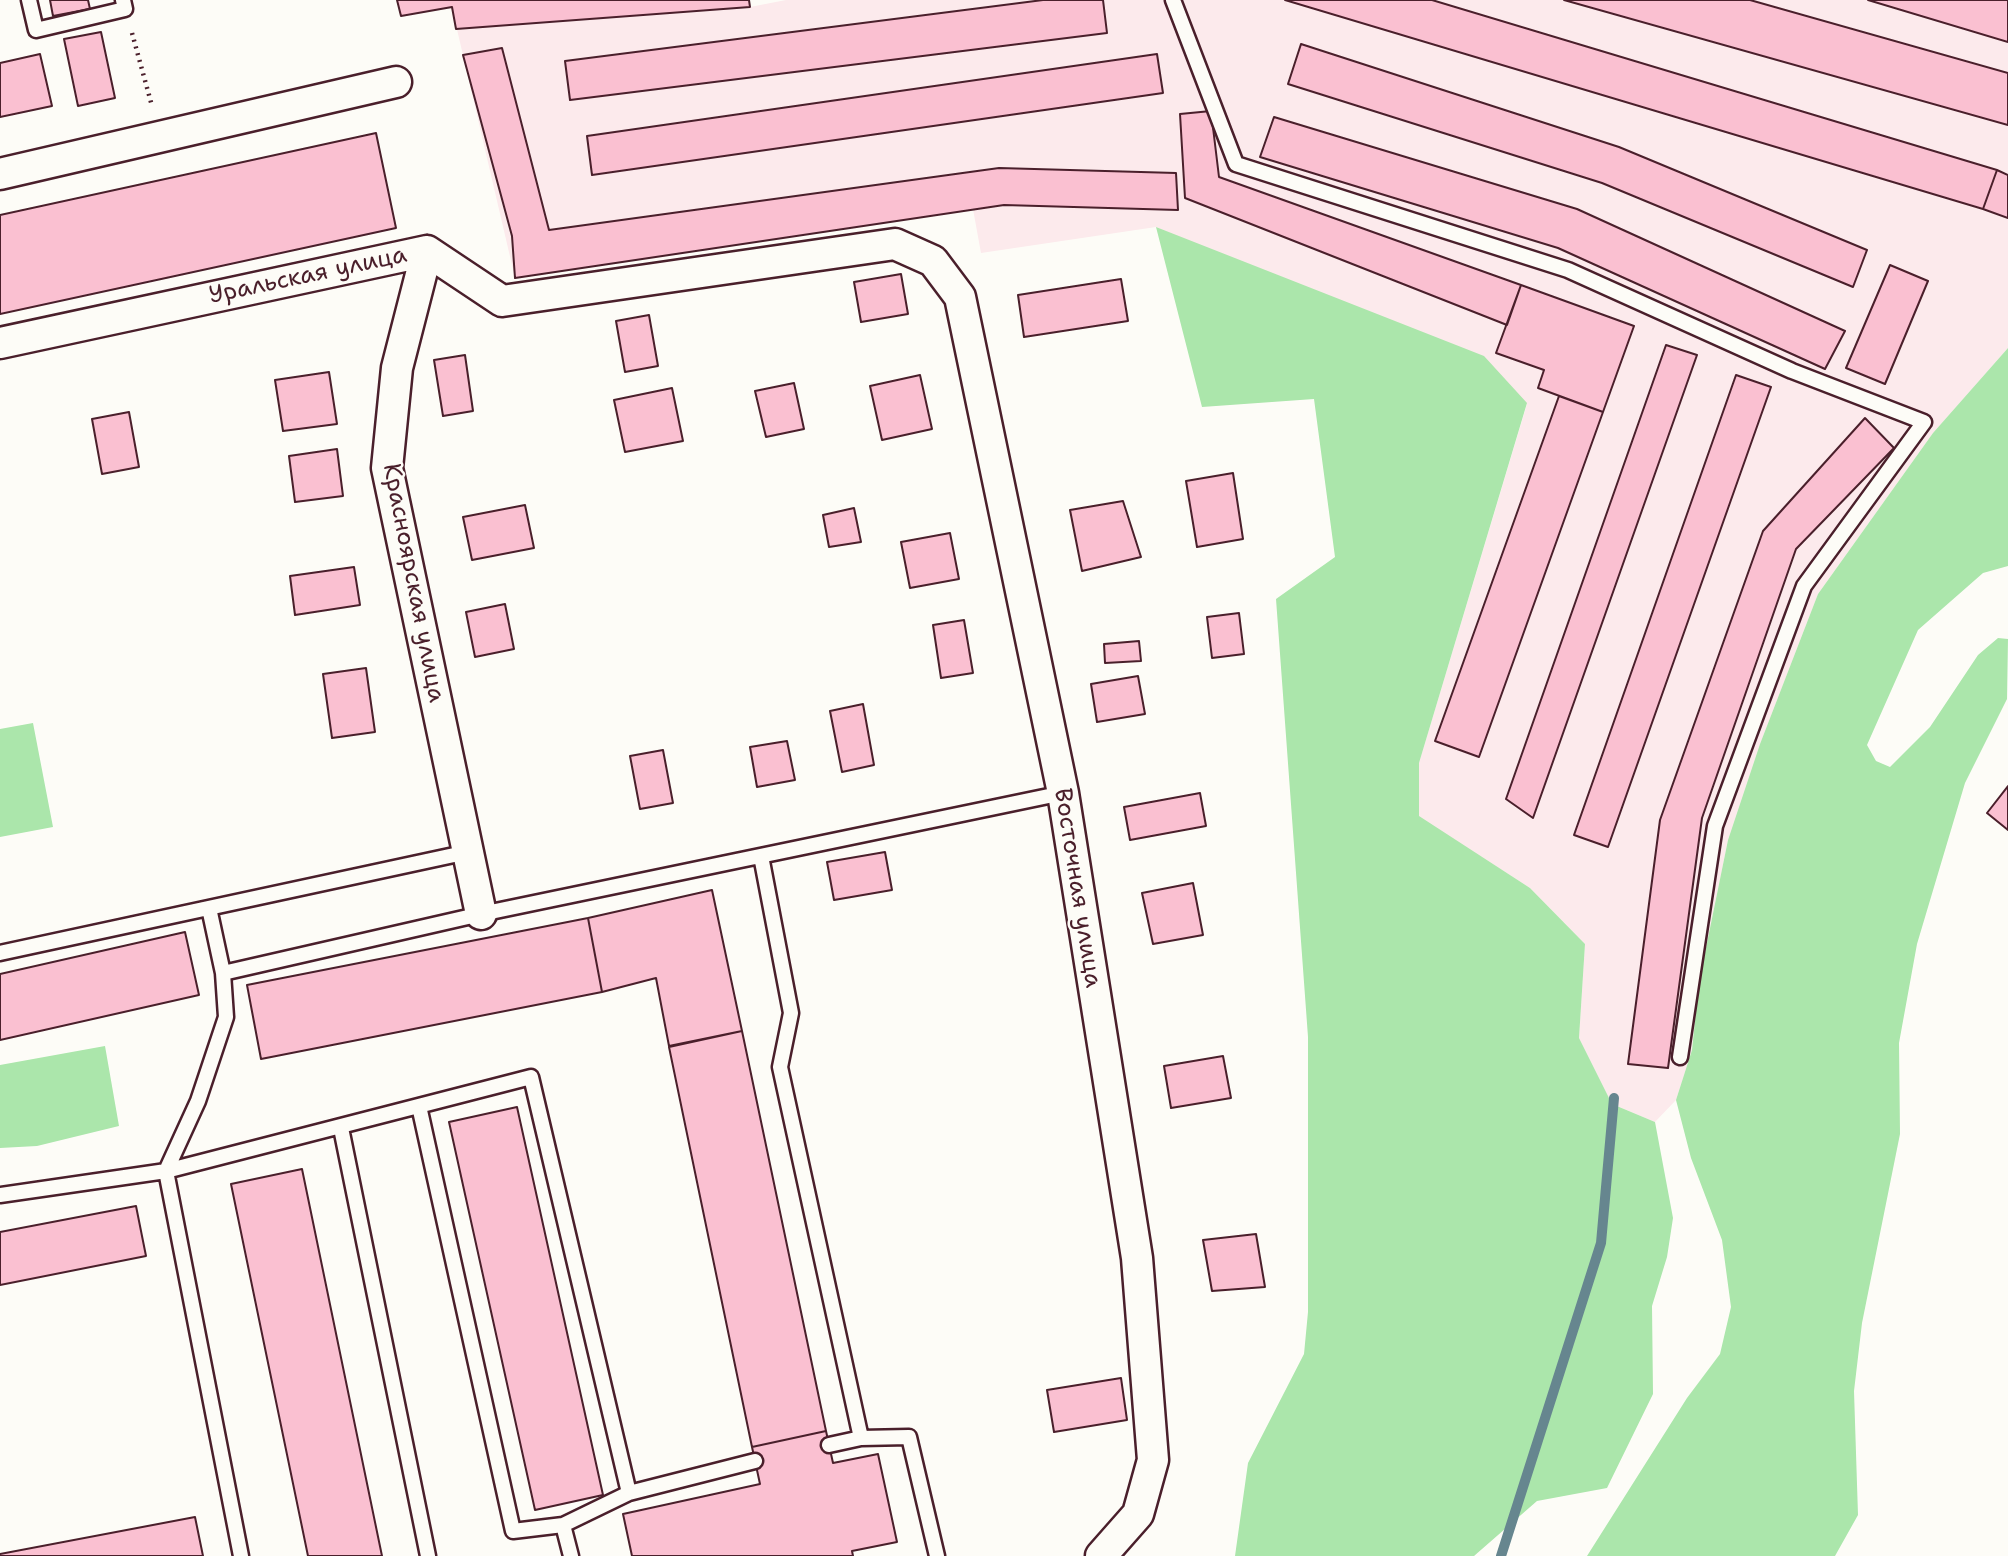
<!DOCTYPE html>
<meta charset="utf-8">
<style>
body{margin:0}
canvas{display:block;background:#fdfcf7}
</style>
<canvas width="2008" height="1556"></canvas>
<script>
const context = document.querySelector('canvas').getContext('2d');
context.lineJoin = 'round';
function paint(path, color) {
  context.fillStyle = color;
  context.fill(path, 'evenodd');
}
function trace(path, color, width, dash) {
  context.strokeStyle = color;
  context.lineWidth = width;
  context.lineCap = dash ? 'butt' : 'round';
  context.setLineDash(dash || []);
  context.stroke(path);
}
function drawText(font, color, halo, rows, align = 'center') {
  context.font = font + ' "Shantell Sans",sans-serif';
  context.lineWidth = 5;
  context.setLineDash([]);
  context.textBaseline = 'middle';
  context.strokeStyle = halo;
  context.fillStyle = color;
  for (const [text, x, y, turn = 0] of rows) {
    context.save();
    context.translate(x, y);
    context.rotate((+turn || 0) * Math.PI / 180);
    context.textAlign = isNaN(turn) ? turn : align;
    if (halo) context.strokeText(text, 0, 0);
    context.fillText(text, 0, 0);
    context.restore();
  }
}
paint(new Path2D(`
 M 397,0 L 749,0 L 750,7 L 786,0 L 2008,0 L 2008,348 L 1933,433 L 1818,594 L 1760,744 L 1728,840 L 1699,982 L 1692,1050 L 1676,1100 L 1655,1122 L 1612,1104 L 1579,1038 L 1585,944 L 1530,888 L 1419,817 L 1419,763 L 1527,404 L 1156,227 L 981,253 L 973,209 L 515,278 L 452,8 L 401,16 Z`), '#fceaec');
paint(new Path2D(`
 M 1156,227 L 1484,356 L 1527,403 L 1419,763 L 1419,816 L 1530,888 L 1585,944 L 1579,1038 L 1612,1104 L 1655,1122 L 1673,1218 L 1667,1257 L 1652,1306 L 1653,1394 L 1607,1488 L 1537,1501 L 1474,1556 L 1235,1556 L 1248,1463 L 1304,1354 L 1308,1312 L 1308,1037 L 1276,599 L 1335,557 L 1314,399 L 1202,407 Z
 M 2008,348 L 2008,566 L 1983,573 L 1918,630 L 1867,745 L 1876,761 L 1890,767 L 1930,727 L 1978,655 L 1998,638 L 2008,639 L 2007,699 L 1965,783 L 1917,944 L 1899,1043 L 1900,1134 L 1862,1323 L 1854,1391 L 1858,1515 L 1835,1556 L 1587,1556 L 1687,1398 L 1720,1354 L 1731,1307 L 1722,1240 L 1691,1158 L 1676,1100 L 1692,1050 L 1699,982 L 1728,840 L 1760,744 L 1818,594 L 1933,433 Z
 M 33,723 L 53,827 L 0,837 L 0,729 Z
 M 105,1046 L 119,1126 L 37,1146 L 0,1148 L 0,1065 Z`), '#abe6ab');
trace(new Path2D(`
 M 1501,1556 L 1601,1243 L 1614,1098`), '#66868f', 10);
const building = new Path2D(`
 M 50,0 L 88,0 L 90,9 L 53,16 Z
 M 397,0 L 749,0 L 750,7 L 456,29 L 452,7 L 401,16 Z
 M 1043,0 L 1103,0 L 1107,33 L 570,100 L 565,61 Z
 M 1285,0 L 1432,0 L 1997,170 L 1983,209 Z
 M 1564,0 L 1750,0 L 2008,73 L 2008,125 Z
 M 1868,0 L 2008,0 L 2008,42 Z
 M 101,32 L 115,98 L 78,106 L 64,39 Z
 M 1301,44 L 1619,147 L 1867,250 L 1853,287 L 1602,183 L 1288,84 Z
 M 502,48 L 549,230 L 999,168 L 1176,173 L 1178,210 L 1004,205 L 515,278 L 512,236 L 463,55 Z
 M 40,54 L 52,106 L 0,117 L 0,63 Z
 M 1157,54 L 1163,93 L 592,175 L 587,136 Z
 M 1211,111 L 1219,177 L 1521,285 L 1507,325 L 1185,198 L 1180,114 Z
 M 1274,117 L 1577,209 L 1845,331 L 1825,369 L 1558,248 L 1260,157 Z
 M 376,133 L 396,228 L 0,314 L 0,215 Z
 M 1997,170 L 2008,175 L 2008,218 L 1983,209 Z
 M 1890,265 L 1928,281 L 1885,384 L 1846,368 Z
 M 901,274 L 908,314 L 861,322 L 854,282 Z
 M 1121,279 L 1128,321 L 1024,337 L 1018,295 Z
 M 1521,285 L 1634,326 L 1603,412 L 1538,388 L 1544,370 L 1496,353 Z
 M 649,315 L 658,366 L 625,372 L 616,321 Z
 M 1666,345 L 1697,355 L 1533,818 L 1506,799 Z
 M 465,355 L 473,411 L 443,416 L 434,360 Z
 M 329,372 L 337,424 L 283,431 L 275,380 Z
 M 920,375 L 932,429 L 882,440 L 870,386 Z
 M 1736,375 L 1771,387 L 1608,847 L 1574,835 Z
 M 794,383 L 804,429 L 766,437 L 755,391 Z
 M 672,388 L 683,441 L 625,452 L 614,400 Z
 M 1559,396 L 1603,412 L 1479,757 L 1435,741 Z
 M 129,412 L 139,467 L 102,474 L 92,419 Z
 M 1865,418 L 1894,448 L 1796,549 L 1702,818 L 1668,1068 L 1628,1064 L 1660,820 L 1763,531 Z
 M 337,449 L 343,496 L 295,502 L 289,456 Z
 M 1233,473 L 1243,539 L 1197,547 L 1186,481 Z
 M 1123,501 L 1141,557 L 1082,571 L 1070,510 Z
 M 525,505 L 534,548 L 472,560 L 463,517 Z
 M 854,508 L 861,542 L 829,547 L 823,515 Z
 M 950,533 L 959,579 L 910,588 L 901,542 Z
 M 354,567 L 360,605 L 295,615 L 290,576 Z
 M 505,604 L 514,649 L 475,657 L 466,612 Z
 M 1239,613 L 1244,654 L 1212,658 L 1207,617 Z
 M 964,620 L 973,673 L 941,678 L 933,625 Z
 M 1139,641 L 1141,661 L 1105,663 L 1104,644 Z
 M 366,668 L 375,732 L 332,738 L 323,674 Z
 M 1138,676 L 1145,714 L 1097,722 L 1091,684 Z
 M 863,704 L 874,765 L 842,772 L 830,711 Z
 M 787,741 L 795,780 L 757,787 L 750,747 Z
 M 663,750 L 673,803 L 640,809 L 630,756 Z
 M 2008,786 L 2008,830 L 1987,813 Z
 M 1200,793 L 1206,826 L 1130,840 L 1124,807 Z
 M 885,852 L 892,890 L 834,900 L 827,862 Z
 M 1193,883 L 1203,935 L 1153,944 L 1142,893 Z
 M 712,890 L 742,1031 L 669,1046 L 656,978 L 602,992 L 588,918 Z
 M 588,918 L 602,992 L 261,1059 L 247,985 Z
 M 185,932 L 199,995 L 0,1040 L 0,974 Z
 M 742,1031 L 826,1431 L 752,1447 L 669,1047 Z
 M 1223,1056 L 1231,1098 L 1171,1108 L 1164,1066 Z
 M 517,1107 L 603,1495 L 535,1510 L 449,1122 Z
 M 302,1169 L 382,1556 L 308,1556 L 231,1184 Z
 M 136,1206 L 146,1256 L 0,1285 L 0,1232 Z
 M 1256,1234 L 1265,1287 L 1212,1291 L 1203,1240 Z
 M 1121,1378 L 1127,1420 L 1054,1432 L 1047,1390 Z
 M 826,1431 L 833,1463 L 878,1454 L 897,1542 L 852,1551 L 853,1556 L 632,1556 L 623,1514 L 760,1484 L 752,1447 Z
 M 195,1517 L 203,1556 L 0,1556 L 0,1554 Z`);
paint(building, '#fac0d1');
trace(building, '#4a1f2b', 2);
const lane = new Path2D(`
 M 29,0 L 36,30 L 125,9 L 123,0
 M 1173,0 L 1236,164 L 1568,270 L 1792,371 L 1924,422 L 1804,586 L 1715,826 L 1680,1057
 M 761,856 L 791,1013 L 780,1067 L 861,1438 L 829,1445
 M 209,908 L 223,973 L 226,1017 L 198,1101 L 166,1171 L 241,1556
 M 0,953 L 468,852
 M 223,973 L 481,914 L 1063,793
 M 341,1128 L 428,1556
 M 0,1195 L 166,1171 L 531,1077 L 629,1493 L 563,1525 L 513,1531 L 419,1106
 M 861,1438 L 909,1437 L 937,1556
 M 629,1493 L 755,1461
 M 563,1525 L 571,1556`);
const street = new Path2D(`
 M 0,174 L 396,82
 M 427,251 L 397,368 L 387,468 L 481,914
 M 0,343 L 427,251 L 502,301 L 895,244 L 933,261 L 960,297 L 1063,793 L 1137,1258 L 1153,1460 L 1138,1514 L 1101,1556`);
trace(lane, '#4a1f2b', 19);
trace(street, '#4a1f2b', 35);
trace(new Path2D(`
 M 132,33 L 152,106`), '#4a1f2b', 4.5, [2, 5]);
trace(lane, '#fdfcf7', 14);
trace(street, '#fdfcf7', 30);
drawText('24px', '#4a1f2b', '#fdfcf7', [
 ["Уральская улица",308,276,-12],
 ["Красноярская улица",413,583,79],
 ["Восточная улица",1077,888,81]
]);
</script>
